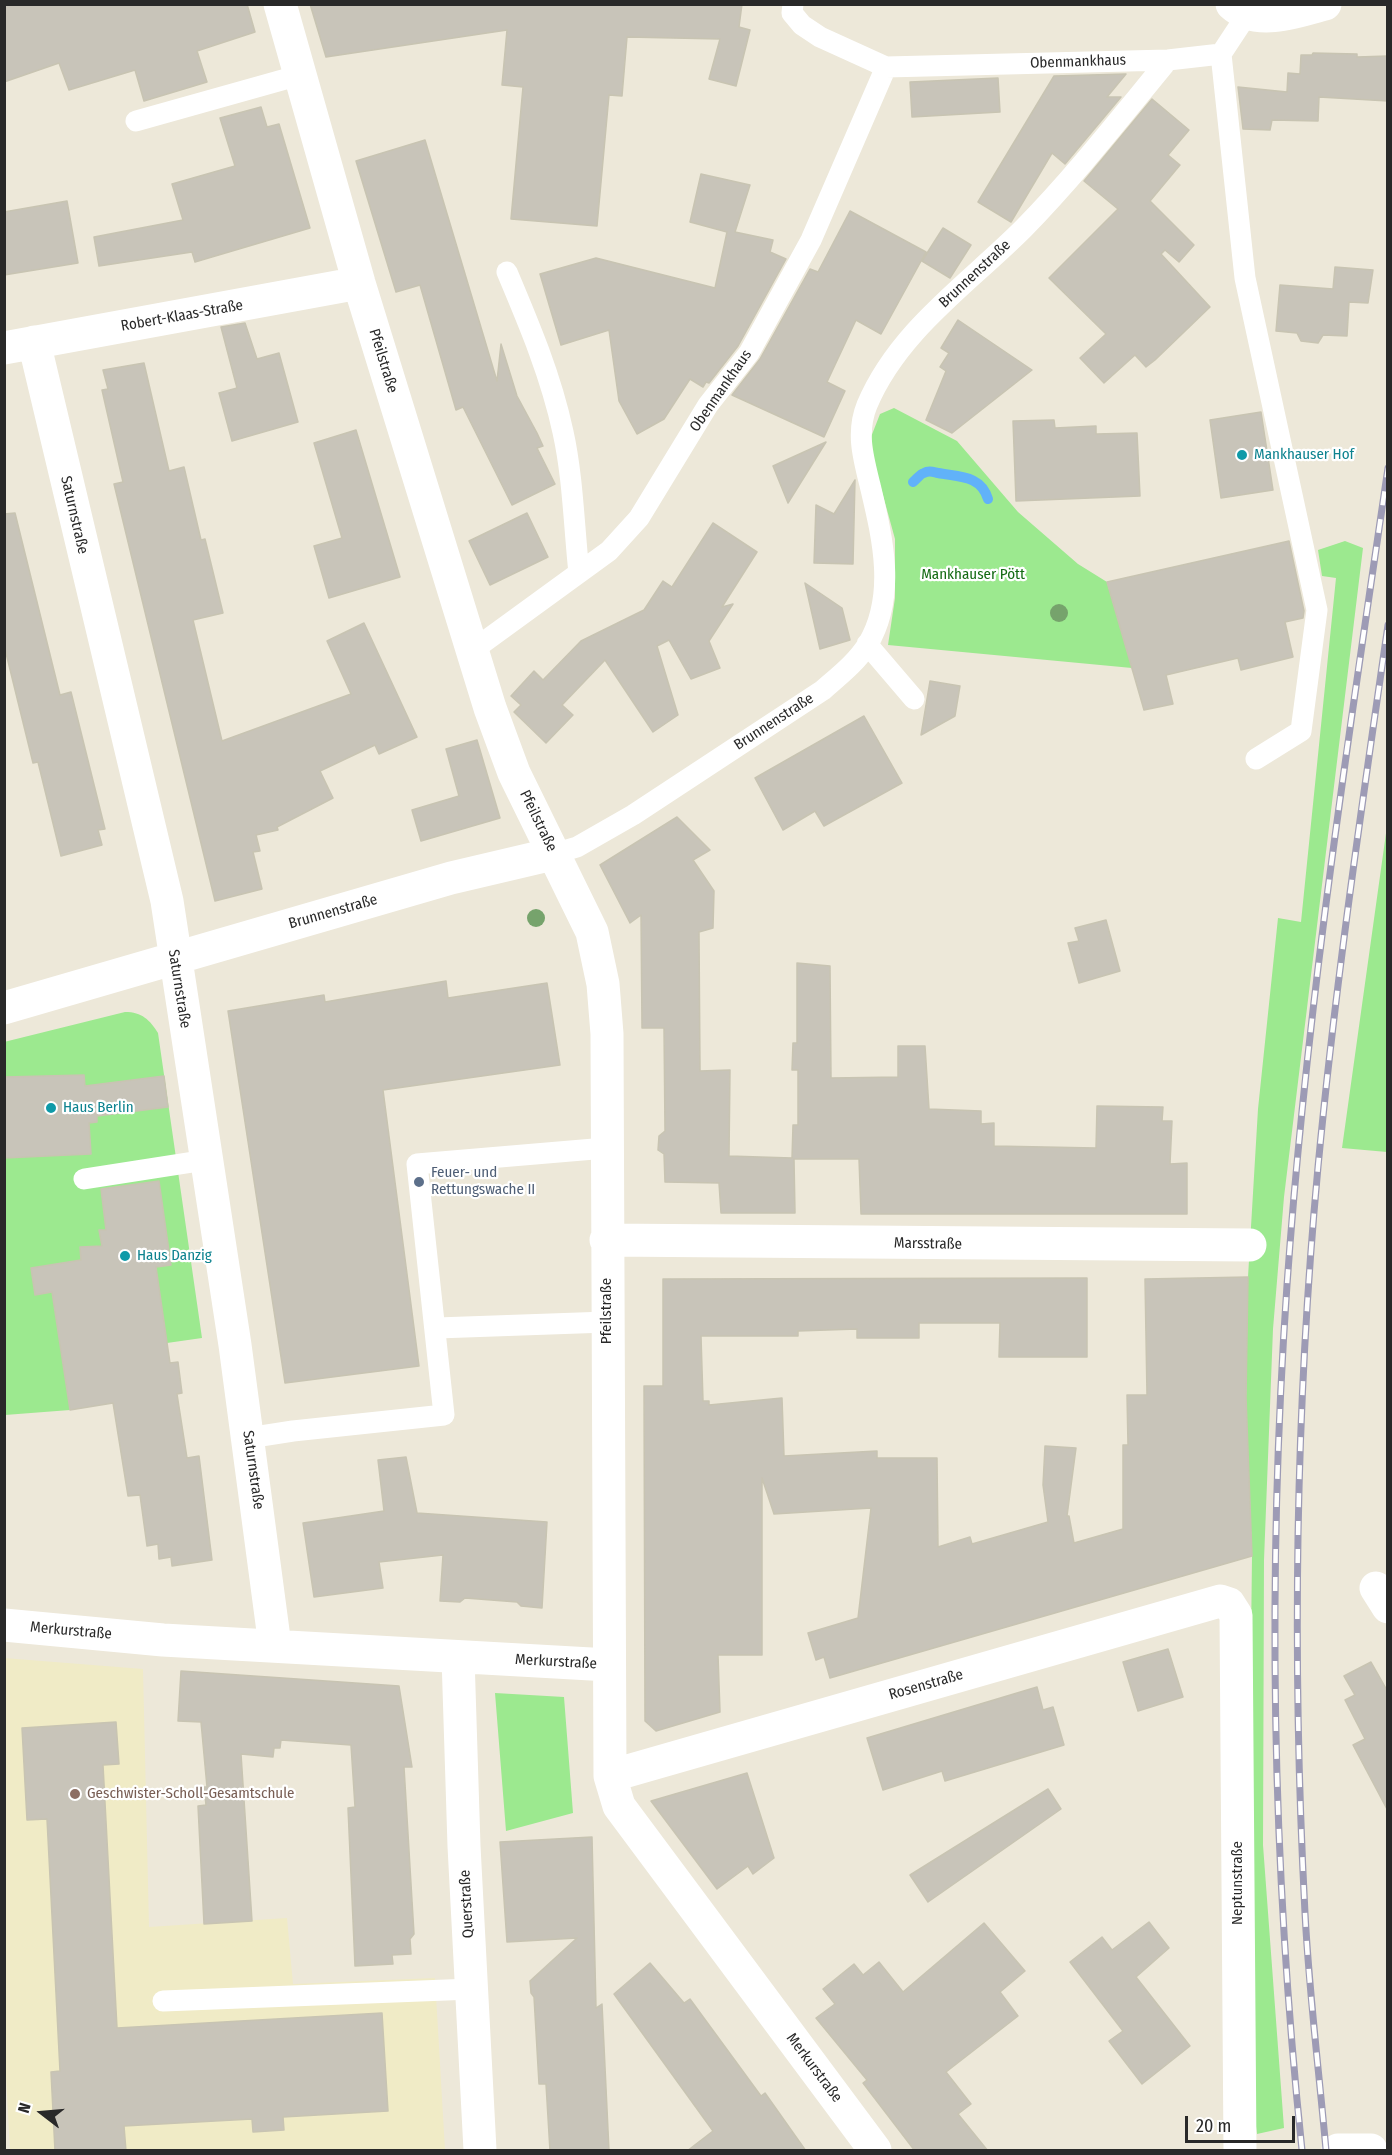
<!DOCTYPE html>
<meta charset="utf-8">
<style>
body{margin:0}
#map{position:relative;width:1392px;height:2155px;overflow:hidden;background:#ede8d9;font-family:"Fira Sans Condensed",sans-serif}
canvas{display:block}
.frame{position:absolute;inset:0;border:6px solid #292929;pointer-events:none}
.north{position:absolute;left:12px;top:2083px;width:60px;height:60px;-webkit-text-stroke:4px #fff;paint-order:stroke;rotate:286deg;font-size:16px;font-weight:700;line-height:24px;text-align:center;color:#292929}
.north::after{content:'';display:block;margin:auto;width:21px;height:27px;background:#292929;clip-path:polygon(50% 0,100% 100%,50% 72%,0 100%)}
.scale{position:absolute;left:1185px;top:2116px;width:110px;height:27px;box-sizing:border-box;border:3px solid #292929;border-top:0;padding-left:8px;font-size:18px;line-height:21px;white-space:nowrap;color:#292929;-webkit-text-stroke:4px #fff;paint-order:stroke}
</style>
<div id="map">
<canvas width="1392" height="2155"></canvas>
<div class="frame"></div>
<div class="north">N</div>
<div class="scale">20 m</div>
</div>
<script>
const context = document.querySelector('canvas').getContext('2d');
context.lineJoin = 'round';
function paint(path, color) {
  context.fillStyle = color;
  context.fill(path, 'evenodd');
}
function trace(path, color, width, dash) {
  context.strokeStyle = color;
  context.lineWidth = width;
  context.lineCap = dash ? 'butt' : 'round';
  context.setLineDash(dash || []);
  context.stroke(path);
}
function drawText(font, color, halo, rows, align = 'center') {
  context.font = font + ' "Fira Sans Condensed",sans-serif';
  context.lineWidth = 4.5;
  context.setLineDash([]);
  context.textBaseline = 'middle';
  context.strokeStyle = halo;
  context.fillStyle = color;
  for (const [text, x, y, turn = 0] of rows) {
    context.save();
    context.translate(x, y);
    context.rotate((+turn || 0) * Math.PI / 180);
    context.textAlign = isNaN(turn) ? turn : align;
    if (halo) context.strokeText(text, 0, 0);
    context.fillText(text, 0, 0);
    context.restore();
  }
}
paint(new Path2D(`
 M 4,1658 L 143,1669 L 149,1927 L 287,1918 L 293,1984 L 435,1978 L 445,2150 L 10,2150 L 4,2039 Z`), '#f0ebc6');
paint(new Path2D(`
 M 894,408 L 957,441 L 1018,512 L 1078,564 L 1107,582 L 1132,668 L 888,645 L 895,598 L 895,539 L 873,459 L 871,437 L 880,414 Z
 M 1345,541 L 1363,548 L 1284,1197 L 1273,1329 L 1264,1560 L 1263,1845 L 1284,2128 L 1257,2134 L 1251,2089 L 1248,1903 L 1252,1556 L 1246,1400 L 1248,1277 L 1258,1109 L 1278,918 L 1301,922 L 1336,578 L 1322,576 L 1318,550 Z
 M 1387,826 L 1387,1152 L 1342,1148 Z
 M 125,1012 C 142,1012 150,1020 158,1033 L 202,1338 L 104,1352 L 66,1380 L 70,1410 L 5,1415 L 4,1042 Z
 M 495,1693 L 564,1697 L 573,1813 L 506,1831 Z`), '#9ce98f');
trace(new Path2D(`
 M 913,482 C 917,479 920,474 924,473 C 929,470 933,472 938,473 C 959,477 981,475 988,499`), '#61b2f9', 10);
const building = new Path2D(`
 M 4,4 L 247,4 L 255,32 L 197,51 L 207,82 L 144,101 L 135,70 L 69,90 L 59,63 L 4,82 Z
 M 310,4 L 742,4 L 739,27 L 750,30 L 736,86 L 709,79 L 720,39 L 627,37 L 622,96 L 609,95 L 597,226 L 511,219 L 523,87 L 502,85 L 507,30 L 326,57 Z
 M 1313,53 L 1357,54 L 1357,57 L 1388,56 L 1388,101 L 1319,97 L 1318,121 L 1272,120 L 1270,130 L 1243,129 L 1238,87 L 1287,92 L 1288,73 L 1300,74 L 1301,55 L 1312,55 Z
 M 1126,74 L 1107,97 L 1121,97 L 1065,164 L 1052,153 L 1011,222 L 978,202 L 1054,76 Z
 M 998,78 L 1000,112 L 912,117 L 910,82 Z
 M 1152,99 L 1189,130 L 1168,155 L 1180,165 L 1150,201 L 1194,245 L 1179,262 L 1165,250 L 1161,254 L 1210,307 L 1155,360 L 1146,367 L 1135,355 L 1104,383 L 1080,358 L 1106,334 L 1049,278 L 1118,209 L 1084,181 Z
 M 261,107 L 267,127 L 279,124 L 310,228 L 195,262 L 192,252 L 99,266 L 94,237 L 183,220 L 172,184 L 235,166 L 220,118 Z
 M 425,140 L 497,381 L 501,344 L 517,396 L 537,433 L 543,446 L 537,448 L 555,484 L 512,505 L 463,407 L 456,410 L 420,285 L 396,292 L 356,161 Z
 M 701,174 L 750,185 L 735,232 L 773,240 L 770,252 L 786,259 L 738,346 L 709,383 L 706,382 L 703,387 L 690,379 L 664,419 L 637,434 L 619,401 L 609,330 L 561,345 L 540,274 L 596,258 L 715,288 L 727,232 L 690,222 Z
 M 67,201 L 78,263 L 4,275 L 4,212 Z
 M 850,211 L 926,252 L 881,334 L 856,320 L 827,382 L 845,391 L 824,437 L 732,395 L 760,359 L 810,269 L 818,272 Z
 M 943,228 L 971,245 L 950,278 L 922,261 Z
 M 1335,267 L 1373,270 L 1368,303 L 1349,302 L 1347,336 L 1323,335 L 1318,343 L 1301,341 L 1297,333 L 1276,331 L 1280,285 L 1333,289 Z
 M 958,320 L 1032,370 L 952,433 L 926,420 L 946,371 L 940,367 L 949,353 L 941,348 Z
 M 245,323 L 257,359 L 279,353 L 298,422 L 232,441 L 219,393 L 237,388 L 221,327 Z
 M 144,363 L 169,471 L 184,467 L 201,540 L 205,539 L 223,613 L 193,620 L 222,741 L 351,694 L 327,641 L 364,623 L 417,737 L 379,754 L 375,745 L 320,771 L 333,798 L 277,827 L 278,830 L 256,835 L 260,851 L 253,852 L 262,889 L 215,901 L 114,484 L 123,482 L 102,390 L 108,389 L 103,370 Z
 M 1261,412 L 1273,490 L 1221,498 L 1210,420 Z
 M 1054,420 L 1055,428 L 1096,426 L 1096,434 L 1137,433 L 1140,496 L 1016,501 L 1013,421 Z
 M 356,430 L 400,577 L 329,598 L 314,546 L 342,538 L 314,443 Z
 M 826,442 L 788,503 L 773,466 Z
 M 855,480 L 853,564 L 814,563 L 816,505 L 834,514 Z
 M 15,513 L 60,695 L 71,692 L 105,829 L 98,830 L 102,845 L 61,856 L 38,762 L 33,763 L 4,645 L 4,514 Z
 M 527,513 L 548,557 L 490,585 L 469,541 Z
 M 713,523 L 757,552 L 722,607 L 733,604 L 709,641 L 720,668 L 691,679 L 669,640 L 657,646 L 678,715 L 653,732 L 605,660 L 562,705 L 573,715 L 546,743 L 514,712 L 521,705 L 511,696 L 534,671 L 543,680 L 581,641 L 644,610 L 663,581 L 672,587 Z
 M 1289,541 L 1304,611 L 1303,618 L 1285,622 L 1293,657 L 1241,670 L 1238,658 L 1166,675 L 1173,704 L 1144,710 L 1107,582 Z
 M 805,583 L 842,608 L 850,640 L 820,649 Z
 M 930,681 L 960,686 L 955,716 L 921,735 Z
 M 864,716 L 902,783 L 824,826 L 815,811 L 783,830 L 755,778 Z
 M 477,740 L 500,818 L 421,841 L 412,810 L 459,796 L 446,749 Z
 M 677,817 L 710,850 L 693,860 L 714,891 L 713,928 L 699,932 L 700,1071 L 730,1070 L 729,1156 L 792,1158 L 793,1125 L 798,1125 L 798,1070 L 792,1070 L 793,1043 L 797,1043 L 797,963 L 830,966 L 831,1078 L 898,1077 L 898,1046 L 925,1046 L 929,1109 L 981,1111 L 981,1124 L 994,1123 L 994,1146 L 1096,1148 L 1097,1106 L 1163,1107 L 1162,1121 L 1172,1121 L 1170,1164 L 1187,1163 L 1187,1214 L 861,1214 L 859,1159 L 794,1159 L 795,1213 L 721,1213 L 719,1183 L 665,1182 L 664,1154 L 658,1150 L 659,1136 L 665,1131 L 664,1028 L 642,1028 L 641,915 L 630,923 L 600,865 Z
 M 1106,920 L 1120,971 L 1079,983 L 1068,943 L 1079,941 L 1075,928 Z
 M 446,981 L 448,998 L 547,983 L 560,1065 L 383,1090 L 419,1366 L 285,1383 L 228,1011 L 324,995 L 325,1002 Z
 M 84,1075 L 85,1086 L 164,1076 L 168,1107 L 97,1116 L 97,1122 L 89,1123 L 91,1154 L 4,1158 L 4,1077 Z
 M 159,1181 L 171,1265 L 156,1267 L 170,1363 L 178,1362 L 182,1393 L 177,1394 L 187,1458 L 199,1456 L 212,1560 L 172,1566 L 171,1557 L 159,1559 L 158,1544 L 147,1546 L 140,1495 L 128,1496 L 113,1403 L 70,1410 L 52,1292 L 35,1295 L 31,1268 L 81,1260 L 80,1247 L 102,1246 L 99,1230 L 106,1230 L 101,1189 Z
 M 1248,1277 L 1246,1397 L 1252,1556 L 830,1678 L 824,1657 L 816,1660 L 808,1633 L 858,1618 L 871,1508 L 774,1514 L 762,1478 L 762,1655 L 718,1655 L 720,1712 L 656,1731 L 645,1721 L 644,1386 L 663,1386 L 663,1279 L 1087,1278 L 1087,1357 L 999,1357 L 1000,1323 L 919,1323 L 919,1338 L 857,1338 L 857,1329 L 798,1331 L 798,1336 L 701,1336 L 703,1401 L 709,1401 L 709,1405 L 782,1398 L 784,1456 L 877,1451 L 877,1458 L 937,1458 L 938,1547 L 970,1537 L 972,1544 L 1048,1522 L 1043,1485 L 1045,1446 L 1076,1448 L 1067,1516 L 1069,1516 L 1074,1543 L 1123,1529 L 1123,1445 L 1128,1445 L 1127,1395 L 1147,1395 L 1145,1279 Z
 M 406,1457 L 417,1513 L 547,1522 L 542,1608 L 521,1606 L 517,1602 L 465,1598 L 460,1602 L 440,1601 L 443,1555 L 379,1562 L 383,1588 L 314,1597 L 303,1523 L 384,1511 L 378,1460 Z
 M 1168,1649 L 1183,1697 L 1138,1711 L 1123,1662 Z
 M 1371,1662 L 1388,1692 L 1388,1811 L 1353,1745 L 1365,1739 L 1345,1700 L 1355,1695 L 1344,1676 Z
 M 181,1671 L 399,1686 L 412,1767 L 404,1767 L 414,1934 L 410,1939 L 411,1954 L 392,1955 L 393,1964 L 355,1966 L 348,1808 L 355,1807 L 351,1745 L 281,1740 L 280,1748 L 274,1748 L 273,1757 L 241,1754 L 252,1921 L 204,1924 L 198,1806 L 206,1805 L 204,1787 L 207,1787 L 201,1722 L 178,1721 Z
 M 1037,1687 L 1043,1710 L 1053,1707 L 1064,1745 L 945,1781 L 942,1771 L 883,1790 L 867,1738 Z
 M 116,1722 L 119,1764 L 103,1765 L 117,2028 L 382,2013 L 388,2111 L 283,2117 L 284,2130 L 253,2132 L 252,2119 L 124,2126 L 126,2151 L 55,2151 L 51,2072 L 60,2071 L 47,1819 L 27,1820 L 22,1728 Z
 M 747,1773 L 774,1858 L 753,1874 L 748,1866 L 717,1889 L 651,1801 Z
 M 1048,1789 L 1061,1809 L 928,1902 L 910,1875 Z
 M 592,1837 L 596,2008 L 602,2004 L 609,2151 L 550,2151 L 546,2084 L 539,2084 L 534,1997 L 531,1993 L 530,1981 L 577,1938 L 507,1942 L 500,1842 Z
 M 1149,1922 L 1169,1948 L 1136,1977 L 1190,2046 L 1142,2084 L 1109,2041 L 1123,2031 L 1070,1962 L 1102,1937 L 1112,1950 Z
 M 984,1923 L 1025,1971 L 1000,1992 L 1018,2016 L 946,2072 L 971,2104 L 958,2114 L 988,2151 L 915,2151 L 863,2083 L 867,2080 L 816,2018 L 835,2004 L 823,1989 L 854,1964 L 863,1975 L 879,1962 L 903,1992 Z
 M 650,1963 L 684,2003 L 690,1999 L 761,2096 L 765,2093 L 806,2151 L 687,2151 L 713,2131 L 614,1994 Z`);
paint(building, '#c8c4b9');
trace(building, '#c8c4b2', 1.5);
trace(new Path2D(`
 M 793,4 L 792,13 L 802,25 L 820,37 L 886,67 L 1168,60 L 1221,54 L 1248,13
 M 1221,54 L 1245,278 L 1317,610 L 1301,731 L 1256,759
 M 136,121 L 300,75
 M 507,272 C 529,324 551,376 563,432 C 573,477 574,527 579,573
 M 867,644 L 914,699
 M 473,650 L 609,551 L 639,518 L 708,405 L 749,353 L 811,240 L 886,67
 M 553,854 L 577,847 L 633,815 L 823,690 C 839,676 857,662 868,644 C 897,595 882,536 870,485 C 863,457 856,432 867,405 C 898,331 968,284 1023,229 C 1075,176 1121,117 1168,60
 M 84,1179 L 206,1160
 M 437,1328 L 607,1322
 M 248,1438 L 293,1431 L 444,1415 L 417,1164 L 606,1148
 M 163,2001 L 472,1989`), '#fff', 21);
trace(new Path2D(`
 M 280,4 L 359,283 L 490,708 L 514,773 L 592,932 L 603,984 L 607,1034 L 610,1776 L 619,1806 L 875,2150
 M 1232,4 C 1257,27 1297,11 1325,4
 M 34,342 L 167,901 L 235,1345 L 275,1646
 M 4,348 L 359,283
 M 4,1008 L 451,878 L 553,854
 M 606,1240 L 1250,1245
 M 1376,1588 L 1388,1607
 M 4,1625 L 163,1640 L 609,1665
 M 458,1657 L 464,1846 L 480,2150
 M 610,1776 L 1220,1601 L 1229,1604 L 1236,1615 L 1240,2150
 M 1338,2150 L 1371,2150`), '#fff', 33);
const rail = new Path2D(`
 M 1302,2150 C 1272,1864 1267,1573 1287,1285 C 1306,1012 1348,740 1388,468
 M 1326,2150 C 1319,2071 1309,1992 1305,1913 C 1292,1665 1295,1414 1318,1167 C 1335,986 1362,805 1388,625`);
trace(rail, '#9d9bb5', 7);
trace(rail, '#fff', 4.5, [14]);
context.fillStyle = '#76a36c';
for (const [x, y] of [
 [1059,613],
 [536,918]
]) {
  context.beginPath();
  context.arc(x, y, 9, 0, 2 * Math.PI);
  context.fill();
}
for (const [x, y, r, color] of [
 [1242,455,6,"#0f9aa8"],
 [51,1108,6,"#0f9aa8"],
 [419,1182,6,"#5c6f8a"],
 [125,1256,6,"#0f9aa8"],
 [75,1794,6,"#8d6e63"]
]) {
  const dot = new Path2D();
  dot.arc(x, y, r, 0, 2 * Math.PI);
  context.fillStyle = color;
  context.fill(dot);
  trace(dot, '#fff', 2);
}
drawText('15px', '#292929', '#fff', [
 ["Obenmankhaus",1078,62,-2],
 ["Brunnenstraße",975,274,-43],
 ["Robert-Klaas-Straße",182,316,-10],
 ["Pfeilstraße",383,361,73],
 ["Obenmankhaus",721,391,-55],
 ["Saturnstraße",74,515,77],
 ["Brunnenstraße",774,722,-33],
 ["Pfeilstraße",538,821,64],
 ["Brunnenstraße",333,912,-16],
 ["Saturnstraße",179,989,81],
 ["Marsstraße",928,1244,1],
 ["Pfeilstraße",607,1311,-90],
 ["Saturnstraße",253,1470,82],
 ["Merkurstraße",71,1631,5],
 ["Merkurstraße",556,1662,3],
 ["Rosenstraße",926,1685,-16],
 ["Neptunstraße",1238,1883,-90],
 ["Querstraße",467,1904,-93],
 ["Merkurstraße",814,2068,53]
]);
drawText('15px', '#0d838f', '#fff', [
 ["Mankhauser Hof",1254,455],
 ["Haus Berlin",63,1108],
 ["Haus Danzig",137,1256]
], 'left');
drawText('15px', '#146b13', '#fff', [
 ["Mankhauser Pött",973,575]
]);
drawText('15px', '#4e5e75', '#fff', [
 ["Feuer- und",431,1173],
 ["Rettungswache II",431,1190]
], 'left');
drawText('15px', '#785e54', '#fff', [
 ["Geschwister-Scholl-Gesamtschule",87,1794]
], 'left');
</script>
